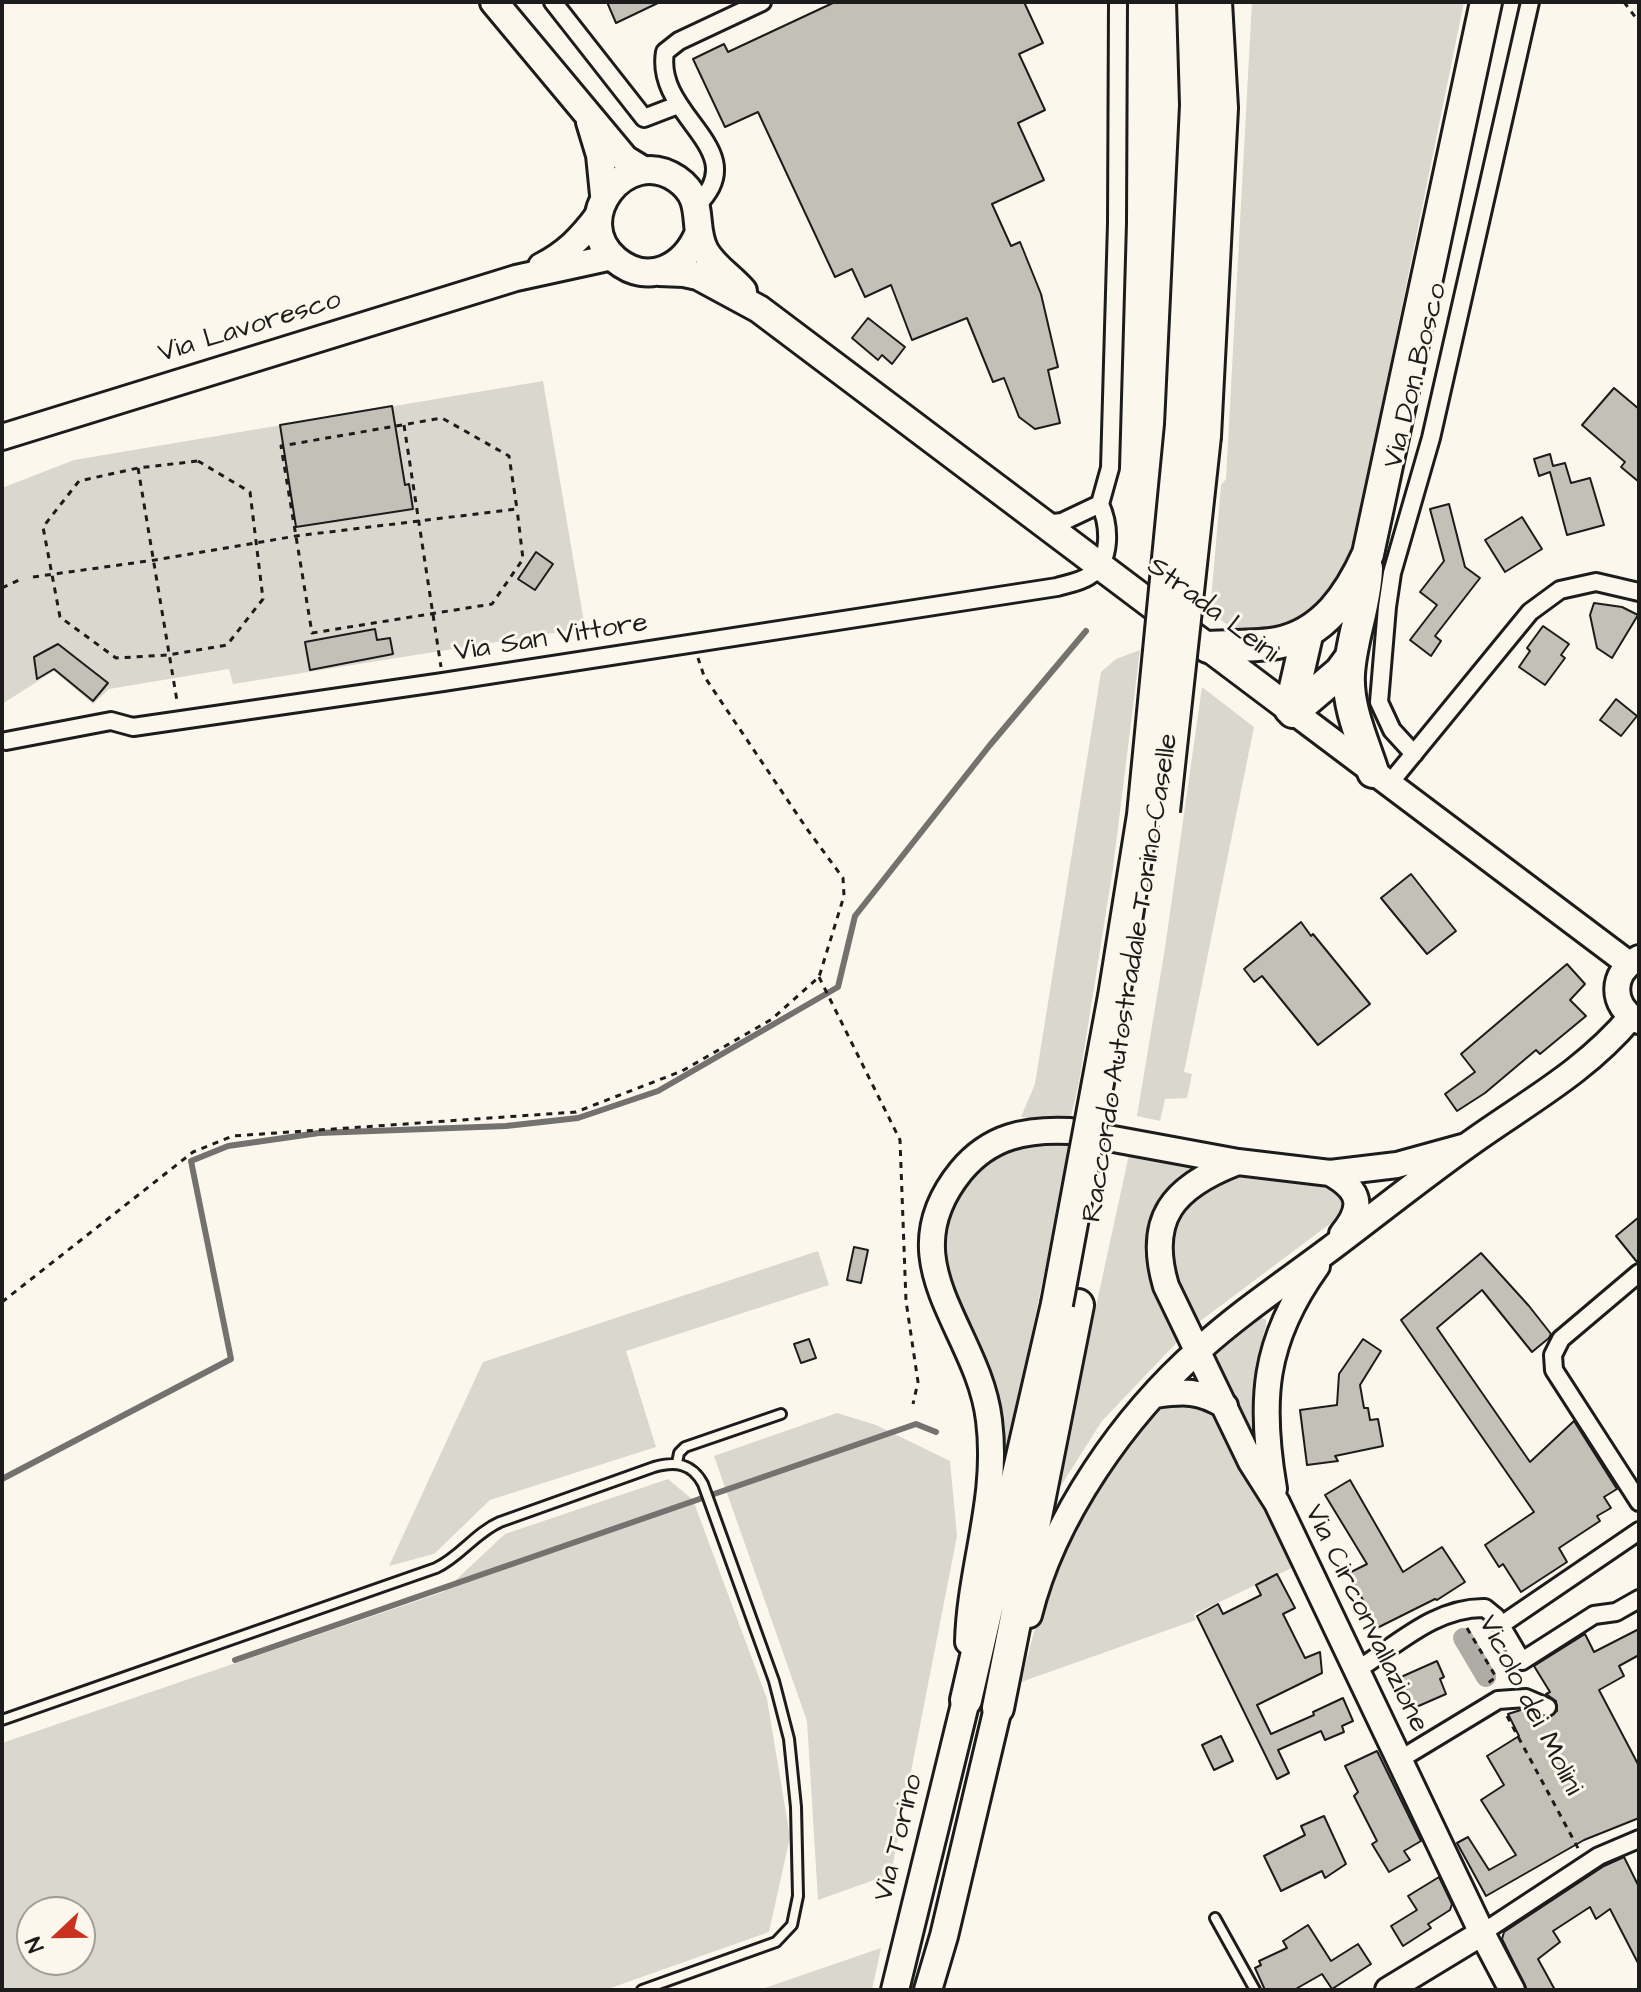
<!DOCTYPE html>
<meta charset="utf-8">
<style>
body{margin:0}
#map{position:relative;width:1641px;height:1992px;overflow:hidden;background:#fbf7ec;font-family:"Architects Daughter",sans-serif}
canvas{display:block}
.frame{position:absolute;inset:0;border:4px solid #1c1c1c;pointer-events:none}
.north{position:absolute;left:16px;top:1896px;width:80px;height:80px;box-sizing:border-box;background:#fbf7ec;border:2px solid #a29f99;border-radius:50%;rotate:248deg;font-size:22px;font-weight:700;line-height:32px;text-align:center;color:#1c1c1c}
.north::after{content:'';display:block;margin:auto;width:28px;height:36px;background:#c8321e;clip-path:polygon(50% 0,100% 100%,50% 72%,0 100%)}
</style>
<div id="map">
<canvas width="1641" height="1992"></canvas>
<div class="frame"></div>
<div class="north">N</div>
</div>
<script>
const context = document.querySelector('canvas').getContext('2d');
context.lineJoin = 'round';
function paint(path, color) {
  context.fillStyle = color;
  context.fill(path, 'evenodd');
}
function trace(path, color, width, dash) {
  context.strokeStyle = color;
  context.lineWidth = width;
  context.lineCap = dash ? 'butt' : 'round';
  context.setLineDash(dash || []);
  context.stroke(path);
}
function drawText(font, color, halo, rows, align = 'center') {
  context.font = font + ' "Architects Daughter",sans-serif';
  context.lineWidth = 6;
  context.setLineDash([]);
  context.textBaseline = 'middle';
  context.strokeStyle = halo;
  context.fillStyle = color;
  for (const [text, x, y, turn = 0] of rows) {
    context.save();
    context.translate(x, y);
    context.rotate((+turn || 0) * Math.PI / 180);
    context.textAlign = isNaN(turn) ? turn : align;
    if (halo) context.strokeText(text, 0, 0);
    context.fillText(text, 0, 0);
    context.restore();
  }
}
paint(new Path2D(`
 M 1252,2 L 1464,2 L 1353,547 L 1341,587 L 1304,627 L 1240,634 L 1210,612 L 1221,485 L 1226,479 Z
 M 543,381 L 585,628 L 233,684 L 229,669 L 109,689 L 93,704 L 54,671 L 2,704 L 2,488 L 74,460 Z
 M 1140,650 L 1113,868 L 1079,1082 L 1070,1121 L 1021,1117 L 1035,1084 L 1101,672 L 1116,659 Z
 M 1202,687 L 1254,727 L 1184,1072 L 1192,1074 L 1187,1098 L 1165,1099 L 1160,1121 L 1137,1116 L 1165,948 Z
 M 1072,1139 L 1011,1433 L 1004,1448 L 997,1402 L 952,1294 L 942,1248 L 947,1214 L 967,1178 L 997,1152 L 1029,1140 Z
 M 1130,1150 L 1204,1164 L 1159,1211 L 1181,1338 L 1102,1421 L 1055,1495 Z
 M 1237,1171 L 1331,1181 L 1347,1205 L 1343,1214 L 1195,1325 L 1170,1279 L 1170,1219 L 1189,1194 Z
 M 818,1251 L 829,1285 L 626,1351 L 656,1447 L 490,1500 L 434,1554 L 389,1566 L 483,1362 Z
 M 1261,1317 L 1266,1320 L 1266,1325 C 1253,1372 1250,1399 1256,1449 L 1210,1358 Z
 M 1162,1402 L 1212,1406 L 1242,1460 L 1294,1567 L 1194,1614 L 1196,1620 L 1021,1682 C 1036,1622 1052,1564 1080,1508 C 1100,1468 1133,1435 1162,1402 Z
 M 837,1413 L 876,1425 L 950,1461 L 957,1536 L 891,1874 L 818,1900 L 807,1721 L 714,1456 Z
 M 668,1479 L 693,1500 L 767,1699 L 790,1837 L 769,1932 L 605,1990 L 2,1990 L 2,1743 L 443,1592 L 505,1534 ZM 32,1912 L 80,1912 L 80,1960 L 32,1960 Z
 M 881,1948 L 872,1990 L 759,1990 Z`), '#dad7ce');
trace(new Path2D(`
 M 2,1479 L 231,1359 L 191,1161 L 228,1146 L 319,1133 L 506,1126 L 578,1118 L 658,1091 L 838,987 L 855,916 L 990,745 L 1086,631
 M 235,1660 L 916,1424 L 936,1432`), '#74726e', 6);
trace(new Path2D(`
 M 1463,1638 L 1486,1677`), '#afaca5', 20);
const building = new Path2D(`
 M 607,2 L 660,2 L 616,23 Z
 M 835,2 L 1024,2 L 1043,43 L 1019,54 L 1045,110 L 1018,123 L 1044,180 L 992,204 L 1011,246 L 1020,242 L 1041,294 L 1058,367 L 1048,370 L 1060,423 L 1035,429 L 1019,417 L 1004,378 L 993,382 L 967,318 L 912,340 L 891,285 L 865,297 L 852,269 L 835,277 L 758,112 L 725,127 L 693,59 L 724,44 L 728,52 Z
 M 868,318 L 905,347 L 892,364 L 882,355 L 878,360 L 852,338 Z
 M 1614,388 L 1639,409 L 1639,482 L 1621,467 L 1625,462 L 1582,425 Z
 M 392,406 L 405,485 L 409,484 L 413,509 L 296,527 L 280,425 Z
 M 1550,454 L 1553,466 L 1565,463 L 1571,483 L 1590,478 L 1604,525 L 1567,535 L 1550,472 L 1539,476 L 1534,459 Z
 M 1449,504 L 1465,567 L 1480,578 L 1435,636 L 1441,641 L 1431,656 L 1410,640 L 1437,605 L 1420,592 L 1444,561 L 1430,509 Z
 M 1522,517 L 1542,549 L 1505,572 L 1485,540 Z
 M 536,552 L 553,564 L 535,590 L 518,579 Z
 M 1594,603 L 1622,607 L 1638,615 L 1612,658 L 1597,648 L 1590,615 Z
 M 1543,626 L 1569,644 L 1561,655 L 1565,658 L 1545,685 L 1519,667 L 1530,651 L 1527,648 Z
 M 375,629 L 377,640 L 390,638 L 393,654 L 310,670 L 305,642 Z
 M 58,644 L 108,683 L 93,701 L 54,669 L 37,679 L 34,657 Z
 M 1616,699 L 1637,716 L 1621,736 L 1600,720 Z
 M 1411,874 L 1456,931 L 1427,954 L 1381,898 Z
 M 1301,922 L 1311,936 L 1313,934 L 1370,1004 L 1318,1045 L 1262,976 L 1254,982 L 1244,969 Z
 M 1567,964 L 1585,984 L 1570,1000 L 1586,1016 L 1540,1054 L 1536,1050 L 1485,1093 L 1457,1111 L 1445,1094 L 1475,1072 L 1461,1054 Z
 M 1639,1217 L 1639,1262 L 1637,1262 L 1616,1236 Z
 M 854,1247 L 868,1250 L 861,1283 L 847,1280 Z
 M 1481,1253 L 1529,1306 L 1551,1334 L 1549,1338 L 1532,1352 L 1482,1290 L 1437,1328 L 1530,1462 L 1574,1421 L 1617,1489 L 1604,1497 L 1611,1508 L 1597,1516 L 1600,1521 L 1559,1548 L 1567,1562 L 1521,1592 L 1503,1564 L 1499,1567 L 1485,1545 L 1534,1512 L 1401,1320 Z
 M 809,1339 L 816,1358 L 801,1363 L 794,1344 Z
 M 1363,1339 L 1381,1351 L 1360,1385 L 1364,1408 L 1368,1408 L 1370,1420 L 1378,1419 L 1383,1446 L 1335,1456 L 1338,1461 L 1307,1465 L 1300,1410 L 1337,1405 L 1339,1374 Z
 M 1350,1480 L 1403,1572 L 1442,1547 L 1465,1582 L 1437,1600 L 1435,1599 L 1377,1628 L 1349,1573 L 1367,1564 L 1325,1495 Z
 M 1277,1574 L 1295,1608 L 1283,1614 L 1305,1658 L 1320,1652 L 1322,1673 L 1257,1705 L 1271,1734 L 1314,1715 L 1313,1712 L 1343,1698 L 1353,1721 L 1342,1726 L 1344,1732 L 1325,1740 L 1321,1731 L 1278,1750 L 1289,1773 L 1277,1779 L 1197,1616 L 1218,1604 L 1223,1614 L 1261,1595 L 1256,1585 Z
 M 1639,1629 L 1639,1655 L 1619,1666 L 1624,1676 L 1599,1690 L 1639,1766 L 1639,1818 L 1584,1840 L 1486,1896 L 1457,1843 L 1468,1837 L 1489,1870 L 1516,1855 L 1481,1800 L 1504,1785 L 1487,1756 L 1519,1736 L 1508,1714 L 1524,1709 L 1548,1718 L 1557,1711 L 1556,1701 L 1546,1694 L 1550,1692 L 1534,1666 L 1585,1634 L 1594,1652 Z
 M 1437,1661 L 1444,1677 L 1440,1679 L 1446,1694 L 1414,1708 L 1401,1677 Z
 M 1221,1736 L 1233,1761 L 1214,1770 L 1202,1745 Z
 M 1377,1751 L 1421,1841 L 1404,1851 L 1410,1860 L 1389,1872 L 1372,1844 L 1377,1841 L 1354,1796 L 1358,1792 L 1345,1766 Z
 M 1324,1816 L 1346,1864 L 1325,1878 L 1322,1871 L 1281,1891 L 1264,1856 L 1305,1835 L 1301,1826 Z
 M 1624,1857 L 1639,1887 L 1639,1965 L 1610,1909 L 1596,1919 L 1590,1907 L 1553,1931 L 1560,1942 L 1538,1959 L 1555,1990 L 1527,1990 L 1502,1939 L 1504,1932 L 1604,1866 Z
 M 1439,1877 L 1452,1904 L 1450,1910 L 1428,1924 L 1431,1928 L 1403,1946 L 1391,1926 L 1417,1910 L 1408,1896 Z
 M 1308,1925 L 1331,1961 L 1358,1944 L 1371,1964 L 1332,1989 L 1322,1974 L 1294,1990 L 1265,1990 L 1255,1968 L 1261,1965 L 1259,1961 L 1287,1948 L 1283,1941 Z`);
paint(building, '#c3c0b8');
trace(building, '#1c1c1c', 2);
const lane = new Path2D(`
 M 677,1463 L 679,1453 L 685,1447 L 781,1414
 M 2,1720 L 436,1568 C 460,1557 475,1533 500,1522 L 654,1467 C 675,1461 692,1463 703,1484 L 774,1681 L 789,1739 L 796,1807 L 798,1896 L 792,1925 L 776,1942 L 642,1990
 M 1215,1918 L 1255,1990`);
const street = new Path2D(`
 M 553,2 L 644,118 L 678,105
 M 697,205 C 755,149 654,117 665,52 L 679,41 L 762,2
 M 1043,524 L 1062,522 L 1100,504 L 1110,468 L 1117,223 L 1118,2
 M 6,741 L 111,721 L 133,727 L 443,682 L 1057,587 C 1067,584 1080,582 1089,576 C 1112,562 1110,526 1100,504
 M 1414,754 L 1392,730 L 1379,702 L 1387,607 L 1392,573 L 1431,438 L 1530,2
 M 1389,784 L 1530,612 L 1560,590 L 1596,582 L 1639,592
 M 1639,1273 L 1561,1339 L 1553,1355 L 1554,1370 L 1639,1502
 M 1501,1625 L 1639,1531
 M 1357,1670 C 1397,1645 1435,1607 1485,1608 L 1496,1617 L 1522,1661 L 1594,1615 L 1616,1612 L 1639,1599
 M 1399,1760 L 1498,1700 L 1526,1698 L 1547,1707
 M 1482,1933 L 1599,1856 L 1639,1839`);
const secondary = new Path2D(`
 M 541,266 C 566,253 581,238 598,215
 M 2,437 L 516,278 L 612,257
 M 1290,709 L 1629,964
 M 1639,958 C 1610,972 1610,1007 1639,1021
 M 1235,1163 C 1174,1187 1146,1218 1166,1286 L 1251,1462 L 1277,1503 L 1482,1933 L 1512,1990
 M 1330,1173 C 1360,1190 1365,1206 1342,1234
 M 1155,1395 C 1183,1391 1200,1390 1225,1406
 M 1274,1489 C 1259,1401 1263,1341 1317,1266
 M 1029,1615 C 1053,1517 1125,1415 1200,1349 C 1241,1312 1286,1282 1330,1249 C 1375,1215 1419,1180 1465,1147 C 1524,1104 1583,1074 1631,1017
 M 968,1642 C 970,1566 999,1499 989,1420 C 978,1328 886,1263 961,1171 C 990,1136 1026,1129 1070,1131 L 1238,1162 L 1330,1173 L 1397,1165 L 1466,1146
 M 1388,1990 L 1482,1933`);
const primary = new Path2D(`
 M 494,2 L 625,159 L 643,170
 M 590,122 L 600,155 L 604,195
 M 699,232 C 685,267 649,287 616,260 C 568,220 626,144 677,179 C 707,200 691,225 705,251 C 714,267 731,277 743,291
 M 659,272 L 684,273 L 698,276 L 759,309 L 1290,709
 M 895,1990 L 966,1700
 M 928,1990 L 944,1936 L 998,1708`);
const highway = new Path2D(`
 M 1181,425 L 1196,105 L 1193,2
 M 1205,436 L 1222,108 L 1216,2
 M 1367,568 C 1366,605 1351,638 1349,674 C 1347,707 1363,741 1373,772
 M 1208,647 C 1230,645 1255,647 1277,643 C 1324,634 1350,594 1368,554 L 1486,2
 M 1290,709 L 1308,631
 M 1293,712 L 1340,672 L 1351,657
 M 966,1700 L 1057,1304
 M 998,1708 L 1078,1305`);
trace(lane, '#1c1c1c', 14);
trace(street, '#1c1c1c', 22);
trace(secondary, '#1c1c1c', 30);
trace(primary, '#1c1c1c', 32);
trace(highway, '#1c1c1c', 36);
trace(new Path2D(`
 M 1624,2 L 1639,22
 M 404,425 L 441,667
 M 198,461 L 250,492 L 263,599 L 227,645 L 168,655 L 116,658 L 60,617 L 43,527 L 79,481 L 138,468 Z
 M 138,468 L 177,701
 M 33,577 L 155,560 L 296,536 L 517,509 L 509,456 L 442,418 L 281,446 L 312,633 L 492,604 L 523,559 L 517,509
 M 2,588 L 21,579
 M 2,668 L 2,672
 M 819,977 L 900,1140 L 906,1301 L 918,1382 L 913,1404
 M 2,1302 L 193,1152 L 233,1136 L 576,1112 L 682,1071 L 772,1019 L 819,977 L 844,896 L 843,878 L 807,829 L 704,676 L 698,658
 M 1467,1628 L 1496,1677 L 1488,1683 L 1489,1685
 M 1507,1716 L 1579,1850`), '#1c1c1c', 3, [6, 6]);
trace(lane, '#fbf7ec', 8);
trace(street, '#fbf7ec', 16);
trace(secondary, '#fbf7ec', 24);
trace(primary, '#fbf7ec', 26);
trace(highway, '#fbf7ec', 30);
const highwayBridge = new Path2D(`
 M 1164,811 L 1205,436
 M 1057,1304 L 1114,996 L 1143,815 L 1181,425`);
trace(highwayBridge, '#1c1c1c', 36, []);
trace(highwayBridge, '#fbf7ec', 30);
drawText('28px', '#1c1c1c', '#fbf7ec', [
 ["Via Lavoresco",250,328,-17],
 ["Via Don Bosco",1417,376,-76],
 ["Strada Leinì",1212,611,37],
 ["Via San Vittore",551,639,-9],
 ["Raccordo Autostradale Torino-Caselle",1132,978,-81],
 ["Via Circonvallazione",1365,1619,64],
 ["Vicolo dei Molini",1529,1706,63],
 ["Via Torino",900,1838,-76]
]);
</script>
